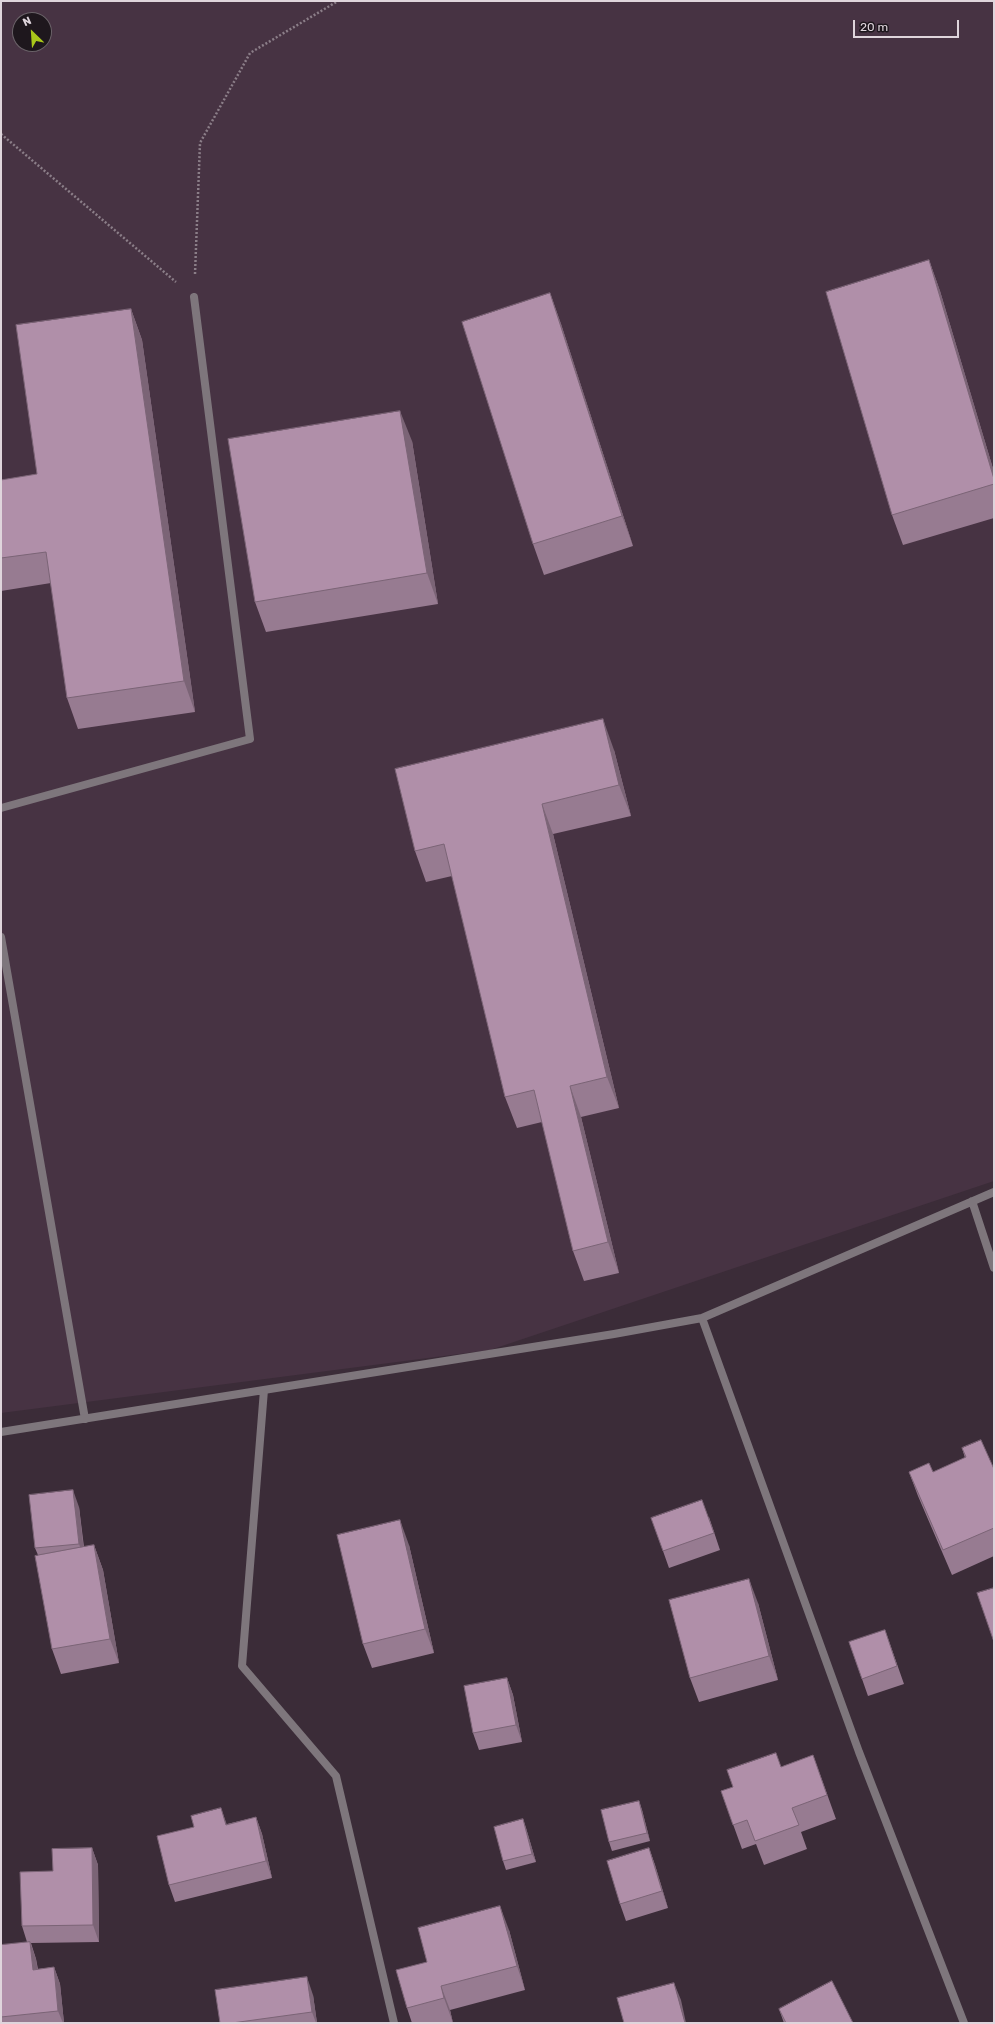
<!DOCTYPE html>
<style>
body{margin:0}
#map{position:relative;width:995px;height:2024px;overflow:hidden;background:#3b2c38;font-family:Rubik,sans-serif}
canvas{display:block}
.frame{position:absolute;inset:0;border:2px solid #dfd5dc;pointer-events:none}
.north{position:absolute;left:12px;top:12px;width:40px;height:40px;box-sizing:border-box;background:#1e171d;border:1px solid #6b6369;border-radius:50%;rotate:335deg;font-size:11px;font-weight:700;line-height:16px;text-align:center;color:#dfd5dc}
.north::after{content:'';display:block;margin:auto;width:14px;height:18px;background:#a9c71a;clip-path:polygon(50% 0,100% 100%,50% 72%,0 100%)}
.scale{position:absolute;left:853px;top:20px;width:106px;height:18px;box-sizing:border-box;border:2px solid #dfd5dc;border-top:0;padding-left:5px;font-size:12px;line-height:14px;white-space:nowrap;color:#dfd5dc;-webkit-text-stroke:3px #1e171d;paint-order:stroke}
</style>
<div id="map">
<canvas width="995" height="2024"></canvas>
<div class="frame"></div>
<div class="north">N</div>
<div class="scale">20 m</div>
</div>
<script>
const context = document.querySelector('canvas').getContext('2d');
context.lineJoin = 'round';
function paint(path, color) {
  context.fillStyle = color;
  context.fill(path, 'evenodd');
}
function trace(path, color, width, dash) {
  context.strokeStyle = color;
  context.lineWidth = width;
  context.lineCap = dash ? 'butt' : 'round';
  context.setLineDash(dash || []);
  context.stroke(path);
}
paint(new Path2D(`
 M 1,1 L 994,1 L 994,1181 L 490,1350 L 1,1413 ZM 20,20 L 44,20 L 44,44 L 20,44 Z`), '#473343');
trace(new Path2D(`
 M 1,134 L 176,282
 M 195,274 L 200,143 L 250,53 L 338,1`), '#8b7e88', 2.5, [2, 2]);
trace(new Path2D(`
 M 1,808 L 250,739 L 194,297
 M 1,937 L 85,1419`), '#7e767c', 8);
trace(new Path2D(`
 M 972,1201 L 994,1268
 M 702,1318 L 859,1752 L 964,2023
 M 264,1390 L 242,1666 L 336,1776 L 394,2023
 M 1,1432 L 614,1334 L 702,1318 L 994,1192`), '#7e767c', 8);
paint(new Path2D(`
 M 929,260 L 940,291 L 994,472 L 994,518 L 903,545 L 892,515 Z
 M 550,293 L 561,324 L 633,546 L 544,575 L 533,544 Z
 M 131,309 L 142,340 L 195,712 L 78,729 L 67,698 L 51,583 L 1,591 L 1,480 L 37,474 Z
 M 412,441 L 438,604 L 266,632 L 255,602 Z
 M 614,750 L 631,816 L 553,834 L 619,1108 L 581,1117 L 619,1273 L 584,1281 L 573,1251 L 542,1122 L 517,1128 L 505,1097 L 452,876 L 426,882 L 415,851 Z
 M 962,1448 L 994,1469 L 994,1556 L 952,1575 L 918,1496 L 909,1472 L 933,1472 L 965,1458 Z
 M 79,1507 L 84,1547 L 94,1545 L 103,1570 L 119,1663 L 61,1674 L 52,1649 L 38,1555 L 35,1548 Z
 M 709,1517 L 720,1550 L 669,1568 L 663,1551 Z
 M 409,1545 L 434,1653 L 372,1668 L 363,1644 Z
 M 758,1603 L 778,1680 L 699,1702 L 690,1678 Z
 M 885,1630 L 904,1684 L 868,1696 L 849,1642 Z
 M 507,1678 L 513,1695 L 522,1742 L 479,1750 L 473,1733 Z
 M 813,1755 L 836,1819 L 801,1832 L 807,1849 L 764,1865 L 756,1844 L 742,1849 L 721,1791 L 733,1787 L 781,1767 Z
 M 639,1801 L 642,1810 L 650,1841 L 612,1851 L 609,1842 Z
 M 256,1817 L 262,1834 L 272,1878 L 175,1902 L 169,1885 L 227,1824 Z
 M 523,1819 L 526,1828 L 536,1862 L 506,1870 L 503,1861 Z
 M 92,1848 L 98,1865 L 99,1942 L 31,1943 L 36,1959 L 38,1969 L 54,1967 L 60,1984 L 64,2023 L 1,2023 L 1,1945 L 27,1942 L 22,1926 L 53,1871 Z
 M 649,1848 L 655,1865 L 668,1908 L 626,1921 L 620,1904 Z
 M 509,1930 L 525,1990 L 450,2010 L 453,2023 L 412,2023 L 407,2008 L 427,1962 Z
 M 313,1995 L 317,2023 L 220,2023 Z
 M 779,2009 L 853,2023 L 784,2023 Z`), '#977b91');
paint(new Path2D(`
 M 929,260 L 940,291 L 994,472 L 994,479 Z
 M 550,293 L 561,324 L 633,546 L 622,516 Z
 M 131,309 L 142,340 L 195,712 L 184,681 Z
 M 400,411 L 412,441 L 438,604 L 427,573 Z
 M 603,719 L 614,750 L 631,816 L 619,785 Z
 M 542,804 L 553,834 L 619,1108 L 607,1077 Z
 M 570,1086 L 581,1117 L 619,1273 L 608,1242 Z
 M 73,1490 L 79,1507 L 85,1561 L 79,1544 Z
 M 400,1520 L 409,1545 L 434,1653 L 425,1629 Z
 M 94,1545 L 103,1570 L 119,1663 L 110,1639 Z
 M 749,1579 L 758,1603 L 778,1680 L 769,1656 Z
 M 507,1678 L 513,1695 L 522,1742 L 516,1725 Z
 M 639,1801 L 642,1810 L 650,1841 L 647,1833 Z
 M 221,1808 L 227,1825 L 226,1825 Z
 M 256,1817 L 262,1834 L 272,1878 L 266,1861 Z
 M 523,1819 L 526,1828 L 536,1862 L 532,1854 Z
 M 92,1848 L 98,1865 L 99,1942 L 93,1925 Z
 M 649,1848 L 655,1865 L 668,1908 L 662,1891 Z
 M 500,1906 L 509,1930 L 525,1990 L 517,1966 Z
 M 30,1942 L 36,1959 L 40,1987 L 33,1970 Z
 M 54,1967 L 60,1984 L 64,2023 L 63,2023 L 58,2011 Z
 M 307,1977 L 313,1995 L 317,2023 L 316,2023 L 312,2012 Z
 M 674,1983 L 681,2000 L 686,2023 L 685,2023 Z
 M 441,1986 L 450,2010 L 453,2023 L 444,1998 Z`), '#7b6476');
const building = new Path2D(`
 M 929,260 L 994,479 L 994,484 L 892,515 L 826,292 Z
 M 550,293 L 622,516 L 533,544 L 462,322 Z
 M 131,309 L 184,681 L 67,698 L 46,552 L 1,558 L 1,480 L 37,474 L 16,325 Z
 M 400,411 L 427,573 L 255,602 L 228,439 Z
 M 603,719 L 619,785 L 542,804 L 607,1077 L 570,1086 L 608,1242 L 573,1251 L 534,1090 L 505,1097 L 444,844 L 415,851 L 395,769 Z
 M 981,1440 L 994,1469 L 994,1528 L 943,1550 L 909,1472 L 929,1463 L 933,1472 L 966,1457 L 962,1448 Z
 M 73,1490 L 79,1544 L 35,1548 L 29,1495 Z
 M 702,1500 L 714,1533 L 663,1551 L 651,1518 Z
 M 400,1520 L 425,1629 L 363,1644 L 337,1535 Z
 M 94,1545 L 110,1639 L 52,1649 L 35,1556 Z
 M 749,1579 L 769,1656 L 690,1678 L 669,1600 Z
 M 994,1588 L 994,1642 L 977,1593 Z
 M 885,1630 L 897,1666 L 862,1679 L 849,1642 Z
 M 507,1678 L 516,1725 L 473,1733 L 464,1686 Z
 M 776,1753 L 781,1767 L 813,1755 L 827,1795 L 792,1808 L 799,1825 L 755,1841 L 747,1820 L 733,1825 L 721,1791 L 733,1787 L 727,1770 Z
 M 639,1801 L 647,1833 L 609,1842 L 601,1810 Z
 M 221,1808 L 226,1825 L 256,1817 L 266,1861 L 169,1885 L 157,1836 L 194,1827 L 191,1816 Z
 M 523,1819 L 532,1854 L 503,1861 L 494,1827 Z
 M 92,1848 L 93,1925 L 22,1926 L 20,1872 L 53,1871 L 52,1849 Z
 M 649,1848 L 662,1891 L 620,1904 L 607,1861 Z
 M 500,1906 L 517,1966 L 441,1986 L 444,1998 L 407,2008 L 396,1970 L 427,1962 L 418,1928 Z
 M 30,1942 L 33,1970 L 54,1967 L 58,2011 L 1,2017 L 1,1945 Z
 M 307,1977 L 312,2012 L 232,2023 L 220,2023 L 215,1990 Z
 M 832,1981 L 853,2023 L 786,2023 L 779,2009 Z
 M 674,1983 L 685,2023 L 624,2023 L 617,1998 Z`);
paint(building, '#b08fa9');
trace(building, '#7b6476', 1);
</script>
